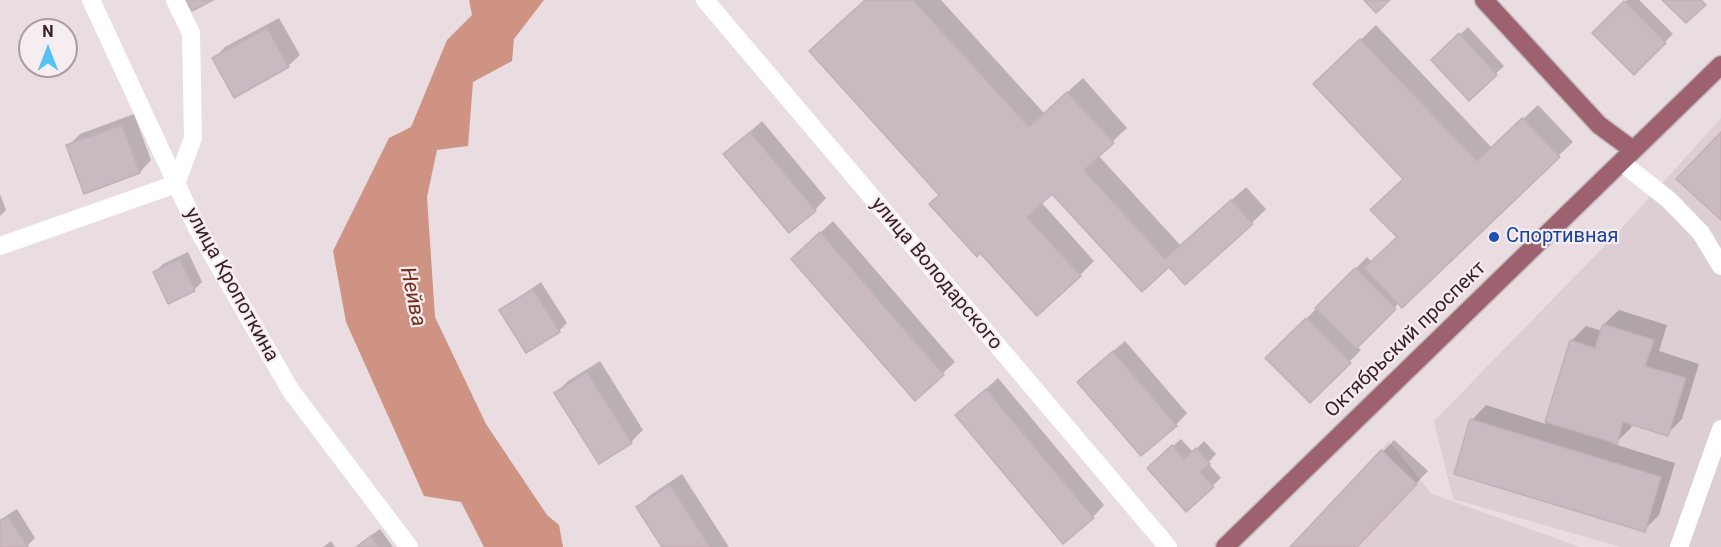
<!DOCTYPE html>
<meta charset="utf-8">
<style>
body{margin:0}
#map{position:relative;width:1721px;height:547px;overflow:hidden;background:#e9dde2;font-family:Roboto,sans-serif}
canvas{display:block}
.north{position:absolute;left:18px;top:18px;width:60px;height:60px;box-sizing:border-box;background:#f6edf1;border:2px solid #aa9b9f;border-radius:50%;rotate:0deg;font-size:16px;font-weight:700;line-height:24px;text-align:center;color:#381f25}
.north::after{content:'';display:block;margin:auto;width:21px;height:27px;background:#53c4f1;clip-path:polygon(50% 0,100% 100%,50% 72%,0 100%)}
</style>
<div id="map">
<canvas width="1721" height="547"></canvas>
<div class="north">N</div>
</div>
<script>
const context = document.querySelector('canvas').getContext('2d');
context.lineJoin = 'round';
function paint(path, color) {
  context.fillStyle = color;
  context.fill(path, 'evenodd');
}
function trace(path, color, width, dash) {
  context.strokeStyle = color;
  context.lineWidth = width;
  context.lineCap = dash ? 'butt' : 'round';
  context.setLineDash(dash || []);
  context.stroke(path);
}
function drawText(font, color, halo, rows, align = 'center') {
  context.font = font + ' Roboto,sans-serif';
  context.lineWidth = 4.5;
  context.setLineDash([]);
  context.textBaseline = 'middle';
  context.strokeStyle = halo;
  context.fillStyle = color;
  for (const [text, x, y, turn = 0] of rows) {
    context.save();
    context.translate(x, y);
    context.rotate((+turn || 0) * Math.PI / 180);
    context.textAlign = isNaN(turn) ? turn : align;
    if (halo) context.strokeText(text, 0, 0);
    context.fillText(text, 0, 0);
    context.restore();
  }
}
paint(new Path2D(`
 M 1721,118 L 1721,547 L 1621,547 L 1453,499 L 1434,421 L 1620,230 Z
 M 1389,441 L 1432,494 L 1580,547 L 1291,547 Z`), '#ddced4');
paint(new Path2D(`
 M 469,0 L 544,0 L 514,39 L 512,61 L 473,82 L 468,146 L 437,150 L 427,197 L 435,317 L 486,424 L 547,515 L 559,525 L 563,547 L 484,547 L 461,502 L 424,496 L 346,322 L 333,251 L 389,138 L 411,127 L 447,40 L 472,15 Z`), '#cf9384');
paint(new Path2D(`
 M 866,0 L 941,0 L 1044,113 L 1083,78 L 1127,128 L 1098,155 L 1181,246 L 1246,187 L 1266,209 L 1252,223 L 1169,265 L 1053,192 L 1041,202 L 1094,261 L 1080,275 L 941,194 Z
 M 1627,0 L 1639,0 L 1673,34 L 1634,73 L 1594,33 Z
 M 279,18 L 300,55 L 288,66 L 214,59 L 225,47 Z
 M 1376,25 L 1492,148 L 1538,105 L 1573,142 L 1399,303 L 1357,346 L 1361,350 L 1310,401 L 1268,358 L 1367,257 L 1372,262 L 1398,237 L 1404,178 L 1329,70 Z
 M 1468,27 L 1504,66 L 1469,99 L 1434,60 Z
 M 134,114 L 151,160 L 140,172 L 85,192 L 68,146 L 80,134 Z
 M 762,121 L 826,198 L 815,210 L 725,154 Z
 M 0,194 L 6,210 L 0,216 Z
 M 833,221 L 955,362 L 915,399 L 805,247 Z
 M 188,252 L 202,282 L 194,290 L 155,272 L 163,264 Z
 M 541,282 L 567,323 L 559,331 L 501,311 Z
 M 1619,310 L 1667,325 L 1659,351 L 1699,364 L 1682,419 L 1667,434 L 1632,423 L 1631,428 L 1614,444 L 1675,463 L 1659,515 L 1644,530 L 1472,420 L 1486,405 L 1546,424 L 1571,341 L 1586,326 L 1602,331 L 1604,324 Z
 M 1125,341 L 1187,413 L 1176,425 L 1091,370 Z
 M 600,361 L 643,430 L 631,442 L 556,393 L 568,381 Z
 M 998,378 L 1104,505 L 1093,517 L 957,415 Z
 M 1181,439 L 1193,452 L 1204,441 L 1216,454 L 1208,463 L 1221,478 L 1186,510 L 1157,460 Z
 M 1394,440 L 1428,471 L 1355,547 L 1292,547 Z
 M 682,474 L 729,547 L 663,547 L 638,507 L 649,496 Z
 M 17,509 L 35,538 L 26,547 L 0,547 L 0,520 Z
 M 380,529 L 393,547 L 357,547 L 363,541 Z
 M 331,541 L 335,547 L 323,547 Z`), '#0003');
const building = new Path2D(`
 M 186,0 L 213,0 L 192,11 Z
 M 865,0 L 913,0 L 1029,127 L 1067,92 L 1114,143 L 1084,170 L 1165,259 L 1231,200 L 1253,224 L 1185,285 L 1169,267 L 1142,292 L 1052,194 L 1027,217 L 1081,276 L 1037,316 L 980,253 L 977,257 L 929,204 L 939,195 L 809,51 Z
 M 1364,0 L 1390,0 L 1376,13 Z
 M 1662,0 L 1701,0 L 1706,5 L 1686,23 Z
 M 1624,1 L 1666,43 L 1634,75 L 1592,33 Z
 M 267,28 L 289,67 L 234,98 L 212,58 Z
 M 1459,33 L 1497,75 L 1469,101 L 1431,60 Z
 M 1360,39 L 1477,161 L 1522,118 L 1560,157 L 1402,308 L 1364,268 L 1397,237 L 1370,210 L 1403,179 L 1313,84 Z
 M 122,125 L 140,173 L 84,194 L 66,145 Z
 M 750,132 L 816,211 L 789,233 L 723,154 Z
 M 1721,132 L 1721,220 L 1676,179 Z
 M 820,232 L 944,375 L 915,401 L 791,259 Z
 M 180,259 L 195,291 L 168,304 L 153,272 Z
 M 1355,268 L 1396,309 L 1356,349 L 1315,308 Z
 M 533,289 L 560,332 L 526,353 L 499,310 Z
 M 1306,318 L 1351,363 L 1310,403 L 1265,358 Z
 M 1603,324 L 1654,340 L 1645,366 L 1686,378 L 1668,436 L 1623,422 L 1617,444 L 1545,422 L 1570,340 L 1595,348 Z
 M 1113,351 L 1177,426 L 1141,456 L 1077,382 Z
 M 587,372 L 632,443 L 599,464 L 554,393 Z
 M 986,389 L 1094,518 L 1063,544 L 955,415 Z
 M 1470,419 L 1661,477 L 1645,532 L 1454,474 Z
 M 1172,445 L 1184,459 L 1196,448 L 1210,464 L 1200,472 L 1214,487 L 1186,512 L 1147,468 Z
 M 1381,450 L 1417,484 L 1357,547 L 1290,547 Z
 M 670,485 L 710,547 L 662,547 L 636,507 Z
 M 8,516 L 28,547 L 0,547 L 0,521 Z
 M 371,536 L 379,547 L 356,547 Z`);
paint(building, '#c9b9c0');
trace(building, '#c2b0b7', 1.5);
const major = new Path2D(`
 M 1484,0 L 1599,125 L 1633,150
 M 1225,547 L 1721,65`);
trace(major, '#c3bcbe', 21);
trace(new Path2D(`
 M 91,0 L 197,228 L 291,391 L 409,547
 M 705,0 L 1168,547
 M 1621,162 L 1669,200 L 1701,233 L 1721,266
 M 0,246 L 176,184 L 193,138 L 191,33 L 175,0
 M 1679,547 L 1721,429`), '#fff', 18);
trace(major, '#9e616f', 18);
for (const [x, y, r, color] of [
 [1494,237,6,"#1a4fb4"]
]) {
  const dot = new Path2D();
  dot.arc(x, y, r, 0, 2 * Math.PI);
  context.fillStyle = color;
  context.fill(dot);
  trace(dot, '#f6edf1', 2);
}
drawText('20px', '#164399', '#f6edf1', [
 ["Спортивная",1506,237]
], 'left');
drawText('20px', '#381f25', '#f6edf1', [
 ["улица Володарского",936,274,50],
 ["улица Кропоткина",231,285,61],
 ["Октябрьский проспект",1406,340,-44]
]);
drawText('italic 21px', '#722d1b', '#f6edf1', [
 ["Нейва",412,297,78]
]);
</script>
